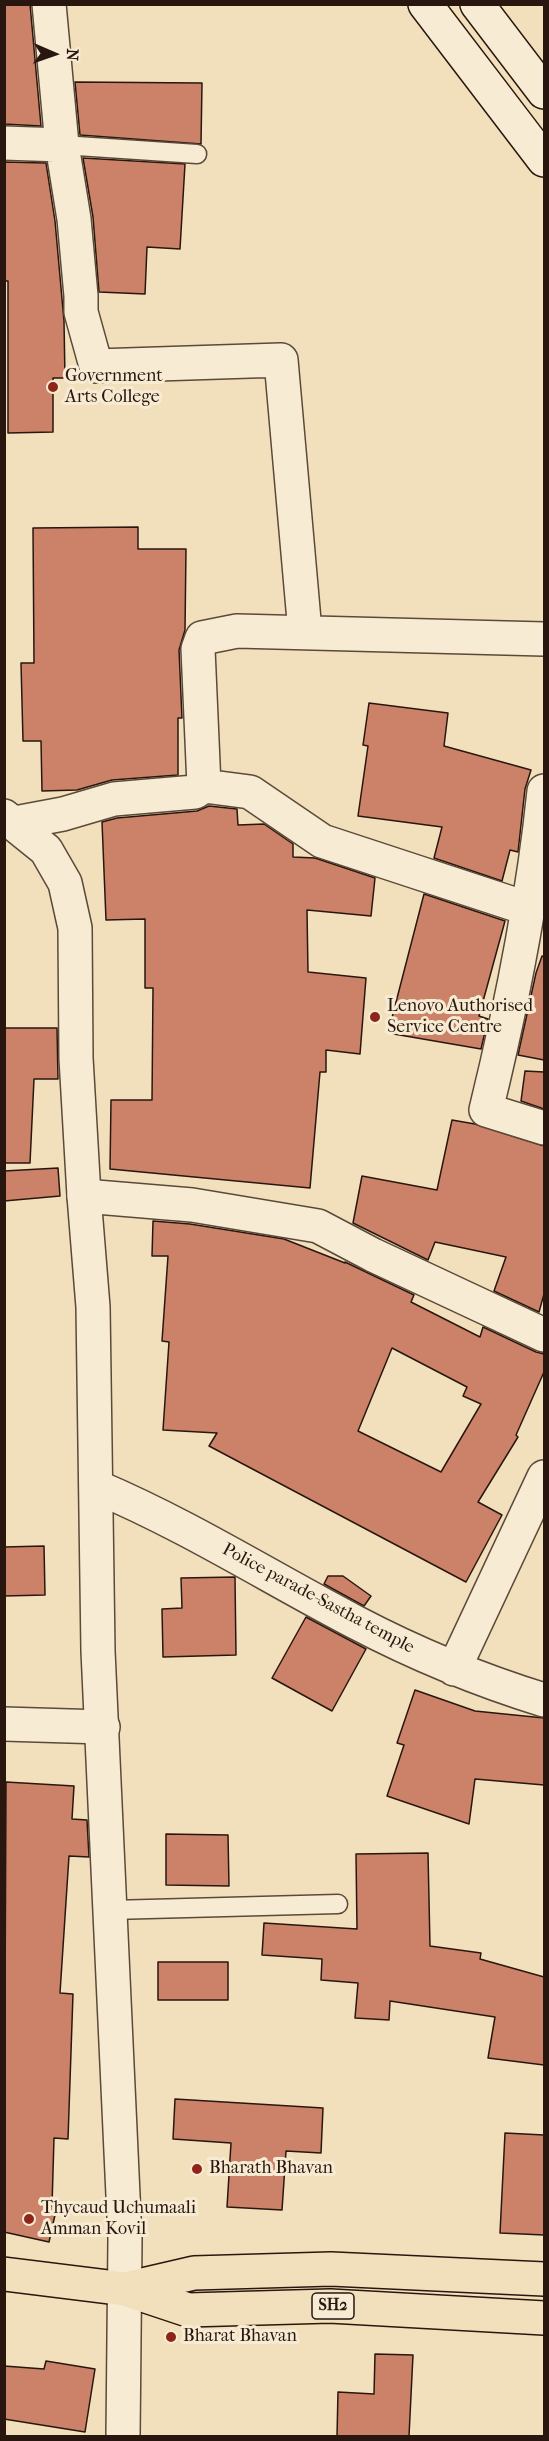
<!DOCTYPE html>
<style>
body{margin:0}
#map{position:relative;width:549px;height:2441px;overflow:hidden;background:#f2e0bc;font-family:"IM FELL French Canon",serif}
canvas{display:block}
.frame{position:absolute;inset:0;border:6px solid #29170f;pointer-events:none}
.north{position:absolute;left:24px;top:24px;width:60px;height:60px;-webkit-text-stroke:4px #f7ebd3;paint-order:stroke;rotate:92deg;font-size:16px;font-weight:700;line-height:24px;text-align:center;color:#29170f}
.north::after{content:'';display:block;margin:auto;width:21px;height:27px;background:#29170f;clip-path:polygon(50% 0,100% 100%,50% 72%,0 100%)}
</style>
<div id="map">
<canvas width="549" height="2441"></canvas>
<div class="frame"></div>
<div class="north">N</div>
</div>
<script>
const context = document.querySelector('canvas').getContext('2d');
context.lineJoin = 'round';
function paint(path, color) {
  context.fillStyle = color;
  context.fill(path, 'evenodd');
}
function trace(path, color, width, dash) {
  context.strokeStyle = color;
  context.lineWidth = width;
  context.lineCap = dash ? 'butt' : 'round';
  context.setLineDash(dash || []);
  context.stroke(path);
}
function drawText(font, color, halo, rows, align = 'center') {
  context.font = font + ' "IM FELL French Canon",serif';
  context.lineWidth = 6;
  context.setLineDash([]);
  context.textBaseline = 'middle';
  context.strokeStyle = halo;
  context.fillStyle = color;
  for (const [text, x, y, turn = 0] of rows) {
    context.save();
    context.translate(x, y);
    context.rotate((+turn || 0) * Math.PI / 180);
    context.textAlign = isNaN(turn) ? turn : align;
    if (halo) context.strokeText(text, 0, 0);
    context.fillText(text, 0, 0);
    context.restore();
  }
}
const building = new Path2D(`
 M 4,4 L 30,4 L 41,126 L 4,124 Z
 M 75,82 L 202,83 L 201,144 L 80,135 Z
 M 83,158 L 185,164 L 180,249 L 147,247 L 145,294 L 99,292 L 93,217 Z
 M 4,162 L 46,163 L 55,221 L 64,321 L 65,378 L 53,378 L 53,432 L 8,433 L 8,281 L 4,281 Z
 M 138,527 L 138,549 L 186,549 L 185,630 L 179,650 L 182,718 L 178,718 L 178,775 L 112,780 L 77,790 L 42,791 L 41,741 L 23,741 L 21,663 L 34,663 L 33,528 Z
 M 369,703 L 448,713 L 444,746 L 531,770 L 525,789 L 518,852 L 510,850 L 502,881 L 434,858 L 442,827 L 358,816 L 368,746 L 363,745 Z
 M 209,806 L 237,809 L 238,825 L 264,824 L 293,844 L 293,857 L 315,858 L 375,878 L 371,916 L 307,910 L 308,972 L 366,978 L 360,1054 L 326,1050 L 326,1072 L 320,1072 L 310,1188 L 110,1169 L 111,1100 L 152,1100 L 153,988 L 145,988 L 145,919 L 106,920 L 102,822 L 117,818 L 197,811 Z
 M 424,894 L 505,921 L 479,1016 L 488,1019 L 481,1049 L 388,1033 Z
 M 542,956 L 544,957 L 544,1060 L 518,1055 L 536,973 Z
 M 4,1028 L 57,1028 L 58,1079 L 34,1079 L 30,1163 L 4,1163 Z
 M 525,1071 L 544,1072 L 544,1109 L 521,1101 Z
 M 452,1120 L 475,1124 L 544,1146 L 544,1294 L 539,1312 L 494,1291 L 506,1257 L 435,1242 L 428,1260 L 353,1223 L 362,1176 L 437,1190 Z
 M 58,1168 L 60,1196 L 4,1201 L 4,1171 Z
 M 153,1221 L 190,1224 L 284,1239 L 345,1263 L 345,1262 L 414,1295 L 411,1302 L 480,1337 L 483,1327 L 536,1352 L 544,1354 L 544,1372 L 516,1435 L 518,1437 L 478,1502 L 502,1515 L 466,1582 L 209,1446 L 217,1433 L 163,1430 L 169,1342 L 162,1341 L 168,1256 L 152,1256 ZM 392,1348 L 467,1387 L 463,1396 L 481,1404 L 441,1472 L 358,1431 Z
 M 44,1546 L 45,1595 L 4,1596 L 4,1547 Z
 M 328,1576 L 343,1576 L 371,1596 L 364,1606 L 324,1584 Z
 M 235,1577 L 236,1655 L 163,1657 L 162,1609 L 182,1608 L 181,1578 Z
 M 306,1617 L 366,1649 L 332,1711 L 272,1678 Z
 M 415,1690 L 475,1711 L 544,1718 L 544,1785 L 475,1779 L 469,1824 L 387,1796 L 404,1745 L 397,1743 Z
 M 6,1782 L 74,1786 L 72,1819 L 87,1820 L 89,1857 L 69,1856 L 60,1993 L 73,1994 L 68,2139 L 54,2138 L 52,2206 L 57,2206 L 49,2242 L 4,2232 Z
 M 166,1834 L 228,1835 L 229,1886 L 166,1885 Z
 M 428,1853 L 430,1946 L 481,1953 L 480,1959 L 544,1977 L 544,2065 L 488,2058 L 495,2017 L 390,2001 L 389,2020 L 355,2018 L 358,1983 L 321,1980 L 322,1959 L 262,1955 L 264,1923 L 357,1929 L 356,1854 Z
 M 158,1962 L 228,1962 L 228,2000 L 158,2000 Z
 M 175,2099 L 323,2108 L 321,2153 L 286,2151 L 282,2210 L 227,2207 L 231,2143 L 173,2139 Z
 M 505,2133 L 544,2135 L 544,2235 L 500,2233 Z
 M 375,2354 L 413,2355 L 409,2436 L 337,2436 L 338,2392 L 374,2394 Z
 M 46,2361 L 95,2369 L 85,2432 L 4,2419 L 4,2366 L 44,2369 Z`);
paint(building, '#cb8268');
trace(building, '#29170f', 1.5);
const service = new Path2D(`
 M 62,145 L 197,154
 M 111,1910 L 338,1904`);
const minor = new Path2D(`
 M 49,4 L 62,145 L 74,219 L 81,296 L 81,312 L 96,366 L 281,360 L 305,632
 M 4,143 L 62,145
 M 204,786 L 198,649 L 202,638 L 237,631 L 544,639
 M 544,791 C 533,899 512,1004 486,1110 L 544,1128
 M 15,823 L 63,814 L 114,799 L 195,792 L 204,786 L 250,792 L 322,841 L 529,909
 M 84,1196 L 192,1205 L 318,1226 L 373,1255 L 544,1335
 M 97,1487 C 187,1525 269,1577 355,1622 C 416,1654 479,1680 544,1700
 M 454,1669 L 544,1477
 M 4,1724 L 103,1727`);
const tertiary = new Path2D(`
 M 4,816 L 46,850 L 65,883 L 75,928 L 76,1058 L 84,1196 L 93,1307 L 98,1651 L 125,2239 L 123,2436`);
const secondary = new Path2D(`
 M 425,4 L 544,160
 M 477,4 L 544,92`);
const primary = new Path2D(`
 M 4,2274 L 125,2289 L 188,2310 L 330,2306 L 544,2318
 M 125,2289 L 194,2273 L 331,2269 L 544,2279`);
trace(service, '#5b493a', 21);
trace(minor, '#5b493a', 36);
trace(tertiary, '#5b493a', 36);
trace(secondary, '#29170f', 36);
trace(primary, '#29170f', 36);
trace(service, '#f7ebd3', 18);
trace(minor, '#f7ebd3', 33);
trace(tertiary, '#f7ebd3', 33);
trace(secondary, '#f7ebd3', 33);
trace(primary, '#f2e0bc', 33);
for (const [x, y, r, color] of [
 [53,387,6,"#8f2418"],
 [375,1017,6,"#8f2418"],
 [197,2169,6,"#8f2418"],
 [29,2219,6,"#8f2418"],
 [171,2337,6,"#8f2418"]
]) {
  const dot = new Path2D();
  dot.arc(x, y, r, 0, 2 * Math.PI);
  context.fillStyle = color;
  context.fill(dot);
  trace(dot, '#f7ebd3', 2);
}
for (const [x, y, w] of [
 [333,2306,42]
]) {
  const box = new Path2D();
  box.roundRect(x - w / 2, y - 13, w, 26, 4.5);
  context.fillStyle = '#f7ebd3';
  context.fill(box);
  trace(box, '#29170f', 1.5);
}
drawText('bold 16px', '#29170f', null, [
 ["SH2",333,2306]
]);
drawText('18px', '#29170f', '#f7ebd3', [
 ["Government",65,377],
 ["Arts College",65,398],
 ["Lenovo Authorised",387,1007],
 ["Service Centre",387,1028],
 ["Bharath Bhavan",209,2169],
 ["Thycaud Uchumaali",41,2209],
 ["Amman Kovil",41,2230],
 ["Bharat Bhavan",183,2337]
], 'left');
drawText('18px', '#29170f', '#f7ebd3', [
 ["Police parade-Sastha temple",318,1599,28]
]);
</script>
